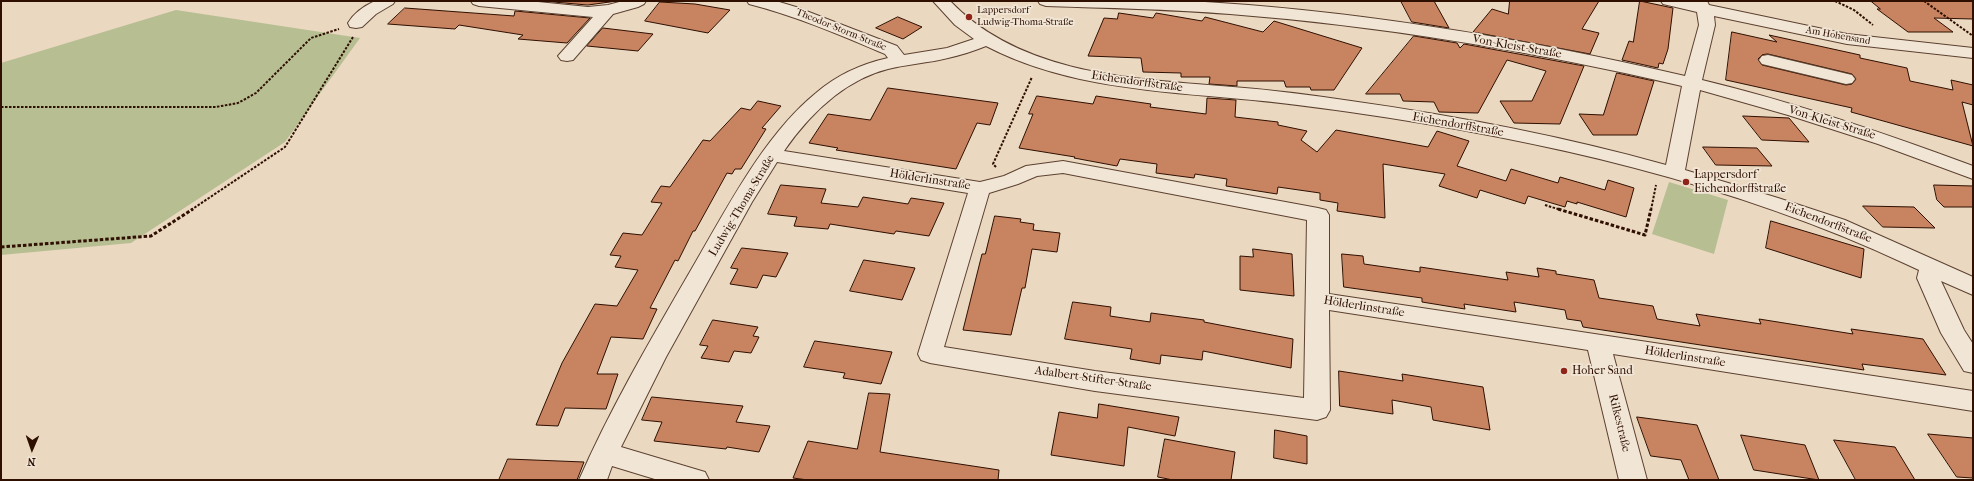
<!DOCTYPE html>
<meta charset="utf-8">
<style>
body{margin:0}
#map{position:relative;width:1974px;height:481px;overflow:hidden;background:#ead8c0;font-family:"IM FELL French Canon",serif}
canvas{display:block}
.frame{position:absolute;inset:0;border:2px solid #2e0f00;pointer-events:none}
.north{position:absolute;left:12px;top:429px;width:40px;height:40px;-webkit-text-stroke:3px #f1e6d6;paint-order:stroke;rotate:182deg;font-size:11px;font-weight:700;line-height:16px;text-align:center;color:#2e0f00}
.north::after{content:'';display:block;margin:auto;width:14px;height:18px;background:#2e0f00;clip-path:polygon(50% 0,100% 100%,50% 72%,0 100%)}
</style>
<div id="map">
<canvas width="1974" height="481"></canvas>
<div class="frame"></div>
<div class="north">N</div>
</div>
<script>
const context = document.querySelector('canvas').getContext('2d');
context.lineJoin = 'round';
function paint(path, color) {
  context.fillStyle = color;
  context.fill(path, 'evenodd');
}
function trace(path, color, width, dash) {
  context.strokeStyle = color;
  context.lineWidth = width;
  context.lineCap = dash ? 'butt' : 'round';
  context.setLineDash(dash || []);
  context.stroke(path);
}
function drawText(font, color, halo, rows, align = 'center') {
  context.font = font + ' "IM FELL French Canon",serif';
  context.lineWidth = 3.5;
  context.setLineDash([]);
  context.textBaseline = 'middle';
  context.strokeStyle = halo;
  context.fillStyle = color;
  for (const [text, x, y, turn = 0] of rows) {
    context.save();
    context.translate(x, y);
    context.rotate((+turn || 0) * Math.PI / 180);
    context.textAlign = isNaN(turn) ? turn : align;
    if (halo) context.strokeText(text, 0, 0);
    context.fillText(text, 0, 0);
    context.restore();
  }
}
paint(new Path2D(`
 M 176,10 L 360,38 L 285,142 L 131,243 L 1,255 L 1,63 Z
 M 1669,182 L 1728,200 L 1714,254 L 1652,234 Z`), '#b7be92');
const building = new Path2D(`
 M 543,1 L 617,1 L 588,5 Z
 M 1401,1 L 1434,1 L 1449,28 L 1412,22 Z
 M 1510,1 L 1599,1 L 1582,29 L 1599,33 L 1590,54 L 1473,32 L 1492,9 L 1508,14 Z
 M 1640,1 L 1673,8 L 1668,49 L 1663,64 L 1659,63 L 1658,68 L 1622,60 L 1629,41 L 1633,42 Z
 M 1871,1 L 1973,1 L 1973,19 L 1934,18 L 1953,32 L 1908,32 L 1877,9 L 1880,9 Z
 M 660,2 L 695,4 L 730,10 L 708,33 L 645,21 Z
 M 405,8 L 514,16 L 515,11 L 590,18 L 567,43 L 518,39 L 523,35 L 459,25 L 455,29 L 388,24 Z
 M 1119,13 L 1153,18 L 1156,13 L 1202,21 L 1205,17 L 1263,32 L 1274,21 L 1362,48 L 1334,90 L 1311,90 L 1310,87 L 1286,87 L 1284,81 L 1237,81 L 1237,86 L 1209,84 L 1210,77 L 1181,77 L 1181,73 L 1143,72 L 1141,58 L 1088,56 L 1104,18 L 1117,19 Z
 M 898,17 L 922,27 L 903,39 L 876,28 Z
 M 603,28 L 653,34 L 638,51 L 587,46 Z
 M 1732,32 L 1777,42 L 1769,35 L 1860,55 L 1860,58 L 1907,68 L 1910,81 L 1953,90 L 1951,80 L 1973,85 L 1973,105 L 1962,102 L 1973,146 L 1851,112 L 1852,108 L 1726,80 ZM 1768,54 L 1852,74 L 1856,79 L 1852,84 L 1846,85 L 1762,65 L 1758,59 L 1762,55 Z
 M 1414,36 L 1457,43 L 1460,48 L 1464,44 L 1584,66 L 1560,124 L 1514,123 L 1500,101 L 1532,101 L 1546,71 L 1507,60 L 1478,113 L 1439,112 L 1434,102 L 1403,101 L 1400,94 L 1366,94 Z
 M 1617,73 L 1654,81 L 1637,135 L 1593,135 L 1579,114 L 1603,115 Z
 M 888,88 L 998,103 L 990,125 L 977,123 L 956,169 L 836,150 L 838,148 L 809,143 L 828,114 L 870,120 Z
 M 1037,96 L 1093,104 L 1096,96 L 1151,104 L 1150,107 L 1206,114 L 1207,98 L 1236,100 L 1235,117 L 1278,122 L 1278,125 L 1307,131 L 1301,140 L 1317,152 L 1336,130 L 1428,147 L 1437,131 L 1469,141 L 1457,166 L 1506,181 L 1511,169 L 1558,183 L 1560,177 L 1605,190 L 1608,180 L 1634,188 L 1626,217 L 1577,202 L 1577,204 L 1567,201 L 1565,207 L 1528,196 L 1525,204 L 1480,190 L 1477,198 L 1439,186 L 1445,174 L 1383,164 L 1385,218 L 1337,211 L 1338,203 L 1320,200 L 1320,193 L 1278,187 L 1277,194 L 1226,186 L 1227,179 L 1195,174 L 1194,178 L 1156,173 L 1157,164 L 1120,159 L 1117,166 L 1074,158 L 1075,157 L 1019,148 L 1033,114 L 1029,114 Z
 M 758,101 L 781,106 L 762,128 L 766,129 L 741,169 L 735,169 L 732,174 L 727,173 L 695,231 L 693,231 L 678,261 L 675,260 L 650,308 L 657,309 L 643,339 L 611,337 L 597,374 L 618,374 L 606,409 L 565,408 L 558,426 L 536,425 L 562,363 L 595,304 L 617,306 L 638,270 L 615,267 L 621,256 L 610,255 L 623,233 L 642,235 L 662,203 L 651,202 L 661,186 L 670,187 L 703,140 L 710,141 L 741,108 L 750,110 Z
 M 1743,116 L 1789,118 L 1809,142 L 1762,140 Z
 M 1703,147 L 1757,148 L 1772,166 L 1716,165 Z
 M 781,185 L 826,189 L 821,203 L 858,207 L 863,197 L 908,204 L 911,198 L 944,203 L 929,236 L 896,231 L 894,234 L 830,224 L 828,229 L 794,226 L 797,217 L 768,214 Z
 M 1934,185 L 1973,186 L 1973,207 L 1944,207 L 1937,200 Z
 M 1863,206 L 1914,207 L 1935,228 L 1883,227 Z
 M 995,216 L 1021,219 L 1020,222 L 1034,224 L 1033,230 L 1060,233 L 1057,252 L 1032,249 L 1025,288 L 1022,288 L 1011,335 L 963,330 L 982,254 L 985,254 Z
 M 1771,221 L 1864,249 L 1861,278 L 1766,248 Z
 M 742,248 L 788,253 L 776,277 L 763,275 L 757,288 L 730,284 L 738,269 L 731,268 Z
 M 1253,249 L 1292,254 L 1294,296 L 1240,290 L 1240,256 L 1253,257 Z
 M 1342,254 L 1363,256 L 1364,264 L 1420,272 L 1420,267 L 1508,280 L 1506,272 L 1539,277 L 1537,268 L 1556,271 L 1556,274 L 1594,280 L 1599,298 L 1653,306 L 1657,319 L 1700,326 L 1696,314 L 1761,324 L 1759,319 L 1853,334 L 1851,329 L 1923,339 L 1946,375 L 1862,364 L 1864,370 L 1583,327 L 1581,321 L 1567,319 L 1565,310 L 1514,302 L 1516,312 L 1464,304 L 1465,309 L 1422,302 L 1422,298 L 1344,287 Z
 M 864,260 L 915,268 L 902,300 L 850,291 Z
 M 1073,302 L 1111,307 L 1110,316 L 1150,322 L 1151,313 L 1204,320 L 1204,322 L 1293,339 L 1291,368 L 1203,351 L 1202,360 L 1161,355 L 1160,364 L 1130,359 L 1132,349 L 1065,339 Z
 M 713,320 L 758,327 L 753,336 L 759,337 L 751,353 L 734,351 L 729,362 L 701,358 L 708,346 L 700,345 Z
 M 815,341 L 892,352 L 881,384 L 843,378 L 845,373 L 804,367 Z
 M 1339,371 L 1403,381 L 1402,374 L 1483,387 L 1490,430 L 1433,420 L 1431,407 L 1392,400 L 1393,414 L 1340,406 Z
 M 869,393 L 890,394 L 880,452 L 999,470 L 998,480 L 808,480 L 793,478 L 808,441 L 857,449 Z
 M 652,397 L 743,406 L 736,422 L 770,426 L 759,452 L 727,447 L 726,449 L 654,441 L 662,422 L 642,420 Z
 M 1099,404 L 1179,417 L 1175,436 L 1128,427 L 1124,466 L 1051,455 L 1059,412 L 1097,418 Z
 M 1637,417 L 1697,425 L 1719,480 L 1689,480 L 1681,460 L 1651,456 Z
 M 1275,430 L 1307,436 L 1307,464 L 1274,458 Z
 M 1928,434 L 1973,438 L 1973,478 L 1957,477 Z
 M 1741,435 L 1805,445 L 1819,480 L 1754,470 Z
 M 1165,439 L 1235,452 L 1231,480 L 1173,480 L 1158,477 Z
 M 1834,440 L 1895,447 L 1915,480 L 1856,480 Z
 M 508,459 L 584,462 L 577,480 L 499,480 Z`);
paint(building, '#c88361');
trace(building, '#2e0f00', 1);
const minor = new Path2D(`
 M 375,1 L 395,1 L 393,4 L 376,14 L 362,27 L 356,28 L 350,27 L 348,23 C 354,13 364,6 375,1 Z
 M 471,1 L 528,1 L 588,7 L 608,5 L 623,1 L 646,1 L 644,4 L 638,7 L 613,14 L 573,60 L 567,61 L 561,60 L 558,56 L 593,17 L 479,6 L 473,4 Z
 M 747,1 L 776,1 L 796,7 L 897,46 L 904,55 L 947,48 L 974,39 L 955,25 L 933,1 L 950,1 C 1022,76 1136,79 1233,87 C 1272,90 1312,95 1351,101 C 1457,116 1563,136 1666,165 L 1682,86 C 1533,51 1383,26 1230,14 C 1169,9 1107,8 1046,6 L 1040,4 L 1038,1 C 1088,1 1139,0 1189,1 C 1356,10 1522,38 1685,76 L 1699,25 L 1697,12 L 1663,4 L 1661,1 L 1707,1 L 1709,5 L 1847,34 L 1973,48 L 1973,58 L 1847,44 L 1714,16 L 1715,25 L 1702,80 C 1794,102 1884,133 1973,166 L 1973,179 L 1878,144 L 1788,115 L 1700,90 L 1685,170 L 1778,198 L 1845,220 L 1973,277 L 1973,295 L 1941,281 L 1964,330 L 1973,344 L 1973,373 L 1964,371 L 1941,333 L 1917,278 L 1919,270 L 1906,264 C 1733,183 1539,139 1350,112 C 1314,107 1278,102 1241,99 C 1155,91 1065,87 986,46 C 974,51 961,55 948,58 C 928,63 908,64 888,69 C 844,80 809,115 784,151 L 980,182 L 1004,176 L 1026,166 L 1063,161 L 1318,208 L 1326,210 L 1329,215 L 1329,294 L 1973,391 L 1973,411 L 1613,354 L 1647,480 L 1619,480 L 1588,350 L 1329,310 L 1330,410 L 1326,417 L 1317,420 L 1095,391 L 930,363 L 921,360 L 918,354 L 968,193 L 777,162 L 752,202 L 666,357 L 621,447 L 705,472 L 709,480 L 658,480 L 612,466 L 607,480 L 579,480 C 611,407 651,339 691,270 C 725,212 763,136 816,93 C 837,75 861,64 888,58 L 885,54 C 840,35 796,16 749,4 ZM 1063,173 L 1307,220 L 1304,398 L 1095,371 L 944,347 L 989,193 L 1018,184 L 1037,176 Z
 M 1768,55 L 1852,75 L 1855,79 L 1852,83 L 1846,84 L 1762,64 L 1759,60 L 1762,56 Z`);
trace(minor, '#5d4130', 2);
trace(new Path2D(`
 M 1835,1 L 1854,10 L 1873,25
 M 1924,1 L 1973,36
 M 1,107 L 216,107 L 238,103 L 256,93 L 311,38 L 339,29
 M 996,167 L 993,164 L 1032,77
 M 1545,205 L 1561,210
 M 191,210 L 285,147 L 353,37
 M 1651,210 L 1656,185`), '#2e0f00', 2, [2.5, 1.5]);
trace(new Path2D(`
 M 1558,209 L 1645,235 L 1651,209
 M 1,247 L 151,236 L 193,209`), '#2e0f00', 3, [3.5, 2]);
paint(minor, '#f1e6d6');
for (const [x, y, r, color] of [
 [969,17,4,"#8f2418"],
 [1686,182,4,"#8f2418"],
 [1564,371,4,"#8f2418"]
]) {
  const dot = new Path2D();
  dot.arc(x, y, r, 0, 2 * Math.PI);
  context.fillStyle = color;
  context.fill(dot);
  trace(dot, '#f1e6d6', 1.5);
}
drawText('10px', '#2e0f00', '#f1e6d6', [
 ["Lappersdorf",977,11],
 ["Ludwig-Thoma-Straße",977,23]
], 'left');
drawText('10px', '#2e0f00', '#f1e6d6', [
 ["Theodor-Storm-Straße",841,30,22],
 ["Am Hohensand",1838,36,10]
]);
drawText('12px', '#2e0f00', '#f1e6d6', [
 ["Von-Kleist-Straße",1517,47,10],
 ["Eichendorffstraße",1137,82,8],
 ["Von-Kleist-Straße",1832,123,17],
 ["Eichendorffstraße",1458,125,10],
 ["Hölderlinstraße",930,180,9],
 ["Ludwig-Thoma-Straße",742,206,-59],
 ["Eichendorffstraße",1828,223,21],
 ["Hölderlinstraße",1364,307,9],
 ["Hölderlinstraße",1685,357,9],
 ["Adalbert-Stifter-Straße",1093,379,8],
 ["Rilkestraße",1619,423,76]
]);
drawText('12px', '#2e0f00', '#f1e6d6', [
 ["Lappersdorf",1694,175],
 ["Eichendorffstraße",1694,189],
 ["Hoher Sand",1572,371]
], 'left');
</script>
